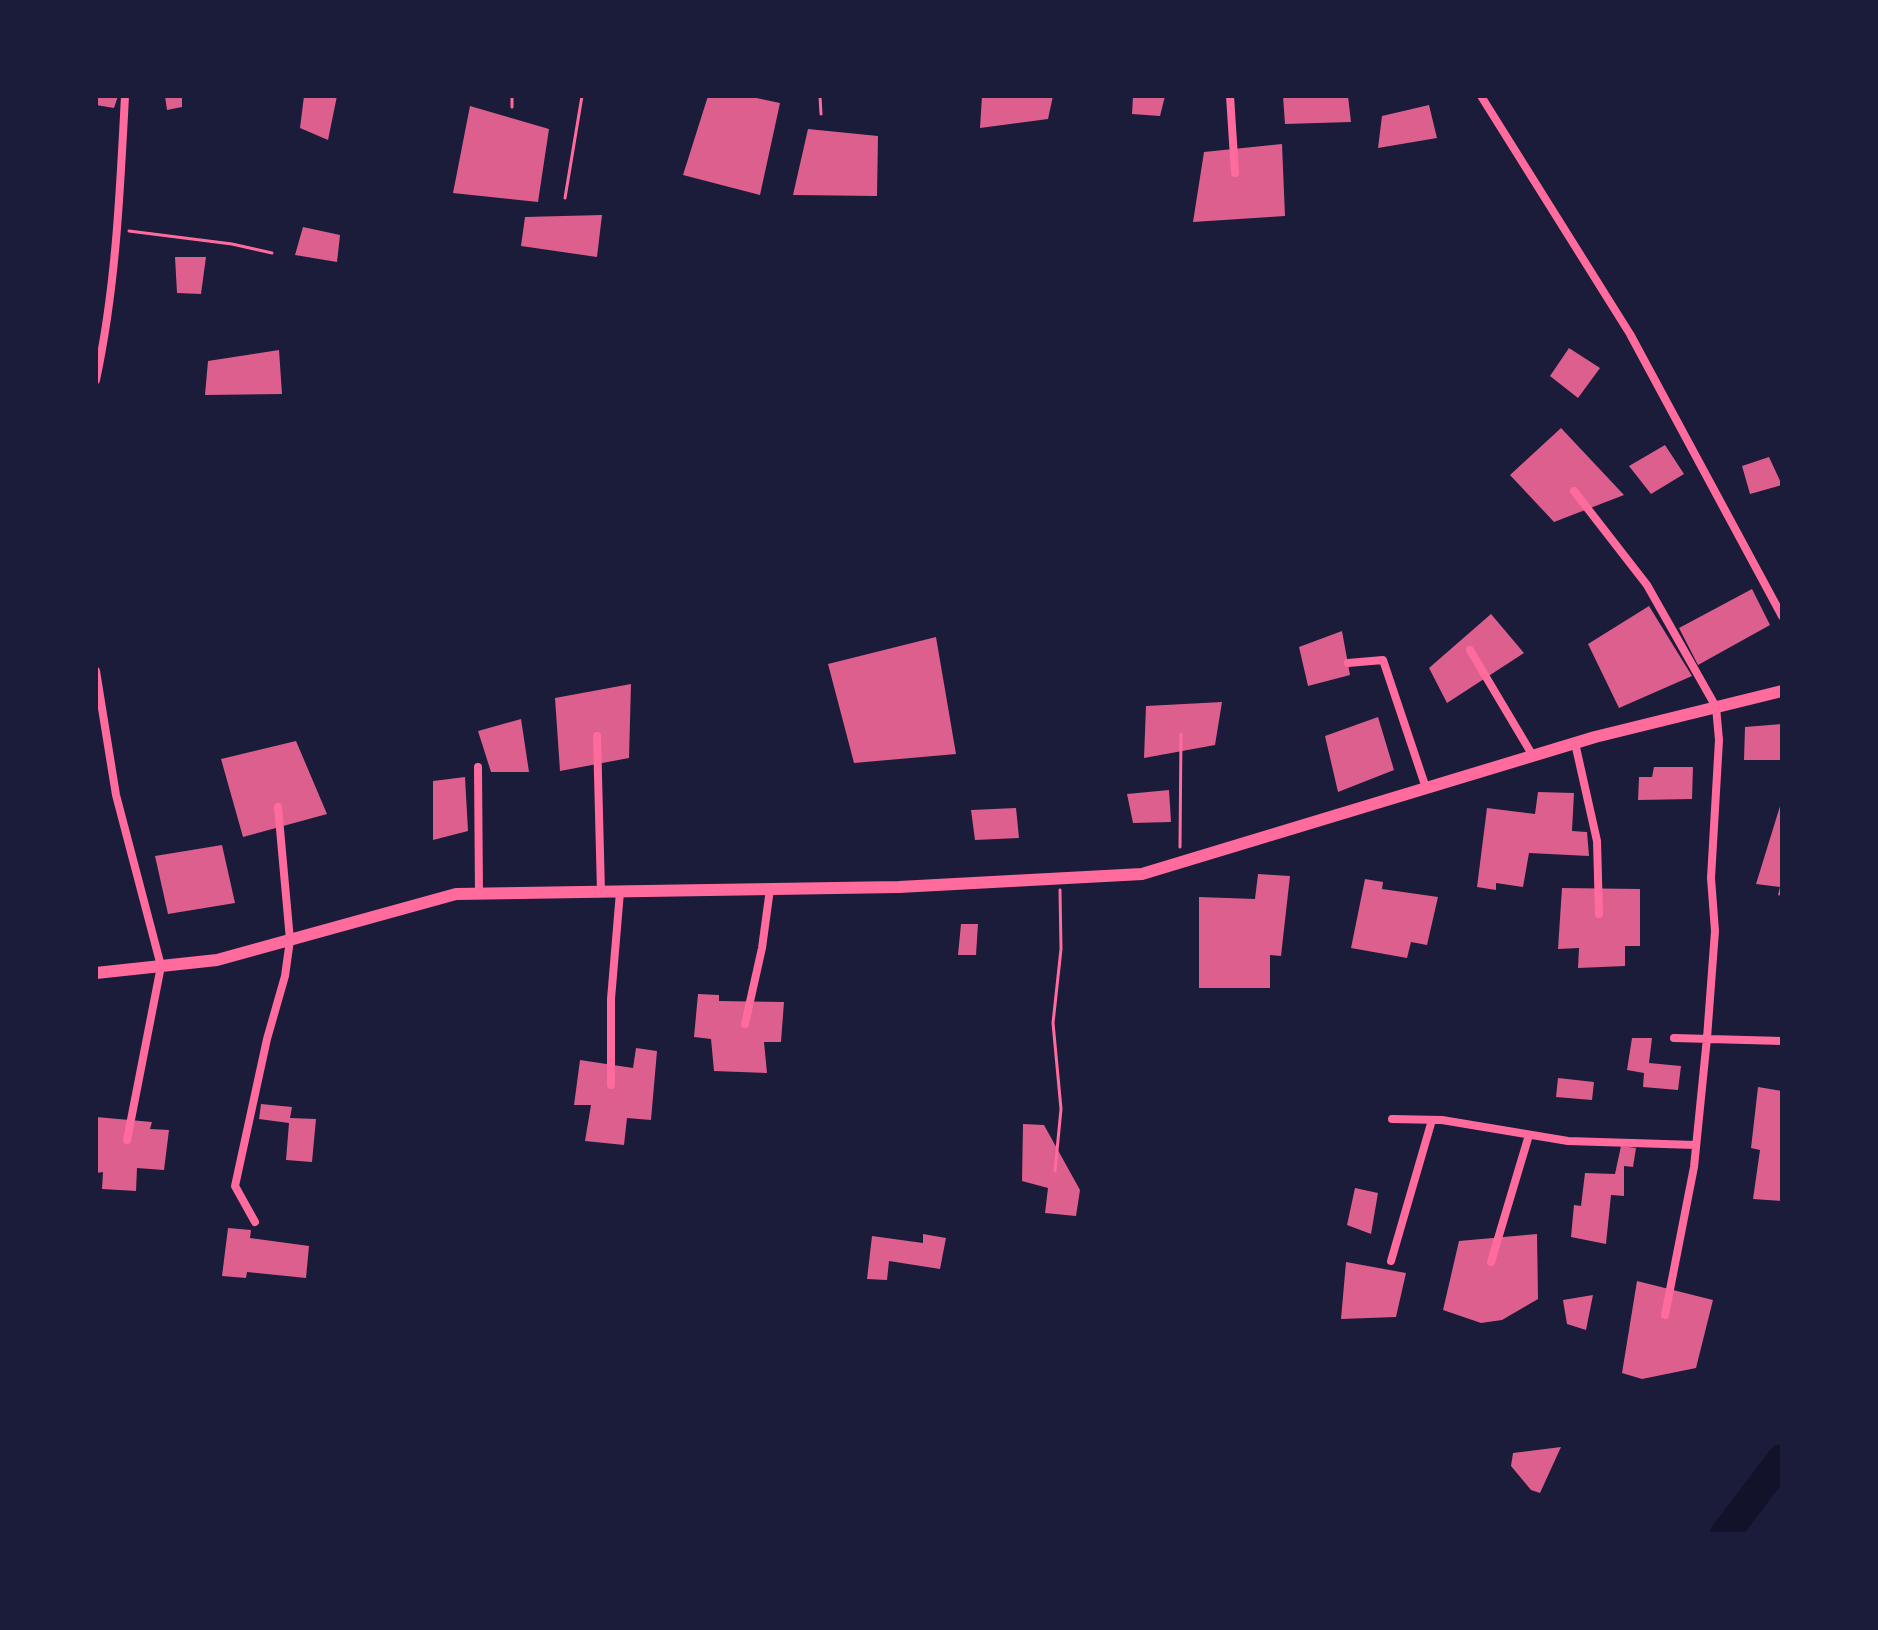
<!DOCTYPE html>
<style>
body{margin:0}
#map{position:relative;width:1878px;height:1630px;overflow:hidden;background:#1b1b3a;font-family:Rubik,sans-serif}
canvas{display:block}
.frame{position:absolute;inset:0;border:98px solid #1b1b3a;pointer-events:none}
</style>
<div id="map">
<canvas width="1878" height="1630"></canvas>
<div class="frame"></div>
</div>
<script>
const context = document.querySelector('canvas').getContext('2d');
context.lineJoin = 'round';
function trace(path, color, width, dash) {
  context.strokeStyle = color;
  context.lineWidth = width;
  context.lineCap = dash ? 'butt' : 'round';
  context.setLineDash(dash || []);
  context.stroke(path);
}
function paint(path, color) {
  context.fillStyle = color;
  context.fill(path, 'evenodd');
}
trace(new Path2D(`
 M 1725,1534 L 1782,1459`), '#12122b', 30);
paint(new Path2D(`
 M 96,96 L 118,96 L 114,108 L 96,105 Z
 M 165,96 L 182,96 L 182,107 L 167,110 Z
 M 304,96 L 337,96 L 328,140 L 300,128 Z
 M 708,96 L 747,96 L 780,103 L 760,195 L 683,175 Z
 M 982,96 L 1053,96 L 1048,119 L 980,128 Z
 M 1133,96 L 1165,96 L 1160,116 L 1132,114 Z
 M 1283,96 L 1348,96 L 1351,122 L 1285,124 Z
 M 1429,105 L 1437,138 L 1378,148 L 1382,116 Z
 M 470,106 L 549,129 L 538,202 L 453,193 Z
 M 808,129 L 878,136 L 877,196 L 793,195 Z
 M 1282,144 L 1285,216 L 1193,222 L 1204,152 Z
 M 602,215 L 597,257 L 521,246 L 525,217 Z
 M 303,227 L 340,235 L 337,262 L 295,255 Z
 M 175,257 L 206,257 L 201,294 L 177,293 Z
 M 1569,348 L 1600,368 L 1578,398 L 1550,376 Z
 M 279,350 L 282,394 L 205,395 L 208,361 Z
 M 1561,428 L 1624,495 L 1554,522 L 1510,475 Z
 M 1665,445 L 1684,474 L 1651,494 L 1629,466 Z
 M 1769,457 L 1782,485 L 1750,494 L 1742,466 Z
 M 1752,589 L 1770,625 L 1698,665 L 1679,628 Z
 M 1649,606 L 1692,676 L 1619,708 L 1588,644 Z
 M 1491,614 L 1524,653 L 1447,703 L 1429,668 Z
 M 1342,631 L 1350,675 L 1308,686 L 1299,647 Z
 M 936,637 L 956,754 L 854,763 L 828,664 Z
 M 631,684 L 629,758 L 560,771 L 555,698 Z
 M 1222,702 L 1215,745 L 1144,758 L 1146,706 Z
 M 1378,717 L 1394,770 L 1338,792 L 1325,736 Z
 M 521,719 L 529,772 L 491,772 L 478,731 Z
 M 1782,724 L 1782,760 L 1744,760 L 1745,727 Z
 M 296,741 L 327,814 L 243,837 L 221,759 Z
 M 1654,767 L 1693,767 L 1692,799 L 1638,800 L 1639,777 L 1652,777 Z
 M 465,777 L 468,831 L 433,840 L 433,781 Z
 M 1169,790 L 1171,822 L 1133,823 L 1127,794 Z
 M 1538,792 L 1574,793 L 1572,831 L 1587,832 L 1589,856 L 1529,853 L 1523,887 L 1496,883 L 1496,890 L 1477,887 L 1487,808 L 1535,814 Z
 M 1781,803 L 1782,803 L 1782,896 L 1778,895 L 1780,887 L 1756,884 Z
 M 1016,808 L 1019,838 L 975,840 L 971,810 Z
 M 222,845 L 235,903 L 168,914 L 155,856 Z
 M 1258,874 L 1290,876 L 1281,956 L 1270,955 L 1270,988 L 1199,988 L 1199,897 L 1255,899 Z
 M 1365,879 L 1383,882 L 1382,889 L 1438,897 L 1427,945 L 1411,942 L 1407,958 L 1351,948 Z
 M 1562,888 L 1640,889 L 1640,946 L 1625,946 L 1625,966 L 1578,968 L 1579,948 L 1558,949 Z
 M 961,924 L 978,924 L 976,955 L 958,955 Z
 M 698,994 L 719,995 L 719,1001 L 784,1002 L 781,1042 L 764,1042 L 767,1073 L 714,1071 L 711,1039 L 694,1037 Z
 M 1632,1038 L 1652,1038 L 1649,1063 L 1681,1066 L 1678,1090 L 1643,1087 L 1644,1073 L 1627,1070 Z
 M 636,1048 L 657,1051 L 651,1120 L 627,1118 L 624,1145 L 585,1141 L 591,1105 L 574,1105 L 580,1060 L 633,1068 Z
 M 1558,1078 L 1594,1082 L 1592,1100 L 1556,1097 Z
 M 1758,1087 L 1782,1091 L 1782,1201 L 1753,1199 L 1760,1150 L 1751,1148 Z
 M 261,1104 L 292,1107 L 290,1118 L 316,1119 L 312,1162 L 286,1160 L 289,1123 L 259,1119 Z
 M 96,1117 L 152,1122 L 150,1129 L 169,1130 L 164,1170 L 137,1168 L 136,1191 L 102,1189 L 103,1172 L 96,1173 L 98,1161 L 96,1161 Z
 M 1023,1124 L 1044,1125 L 1080,1190 L 1076,1216 L 1045,1213 L 1048,1188 L 1022,1181 Z
 M 1621,1146 L 1636,1148 L 1633,1167 L 1624,1166 L 1624,1196 L 1611,1195 L 1606,1244 L 1571,1237 L 1574,1205 L 1581,1206 L 1585,1173 L 1615,1174 Z
 M 1355,1188 L 1378,1193 L 1371,1234 L 1347,1225 Z
 M 228,1228 L 251,1230 L 250,1238 L 309,1246 L 306,1278 L 247,1272 L 246,1278 L 222,1276 Z
 M 923,1234 L 946,1238 L 940,1269 L 889,1261 L 887,1280 L 867,1279 L 872,1236 L 923,1243 Z
 M 1537,1234 L 1538,1299 L 1502,1320 L 1481,1323 L 1443,1310 L 1459,1241 Z
 M 1346,1262 L 1406,1273 L 1396,1317 L 1341,1319 Z
 M 1637,1281 L 1713,1300 L 1696,1368 L 1642,1379 L 1622,1373 Z
 M 1593,1295 L 1586,1330 L 1567,1324 L 1563,1300 Z
 M 1561,1447 L 1540,1493 L 1531,1490 L 1511,1466 L 1513,1453 Z`), '#dd5f8e');
trace(new Path2D(`
 M 512,96 L 512,107
 M 820,96 L 821,114
 M 565,198 L 582,96
 M 129,231 L 232,244 L 272,253
 M 1180,847 L 1181,734
 M 1055,1171 L 1061,1109 L 1053,1023 L 1061,949 L 1060,890`), '#ff6b9d', 3);
trace(new Path2D(`
 M 1230,96 L 1235,173
 M 1481,96 L 1630,334 L 1782,616
 M 96,380 C 116,287 120,191 125,96
 M 1574,491 L 1647,585 L 1716,707 L 1719,740 L 1711,878 L 1715,931 L 1707,1038 L 1694,1167 L 1665,1315
 M 1470,650 L 1533,756
 M 1348,663 L 1383,660 L 1426,788
 M 96,671 L 116,795 L 161,966 L 127,1140
 M 597,736 L 601,892
 M 1575,743 L 1597,841 L 1599,914
 M 478,767 L 479,894
 M 745,1024 L 762,948 L 770,889
 M 1674,1038 L 1782,1041
 M 611,1085 L 611,999 L 620,892
 M 1392,1119 L 1442,1120 L 1568,1141 L 1696,1145
 M 255,1222 L 235,1186 L 267,1039 L 285,976 L 290,940 L 278,807
 M 1391,1261 L 1432,1120
 M 1491,1262 L 1529,1135`), '#ff6b9d', 8);
trace(new Path2D(`
 M 96,973 L 217,960 L 456,894 L 899,887 L 1142,874 L 1595,737 L 1782,691`), '#ff6b9d', 12);
</script>
